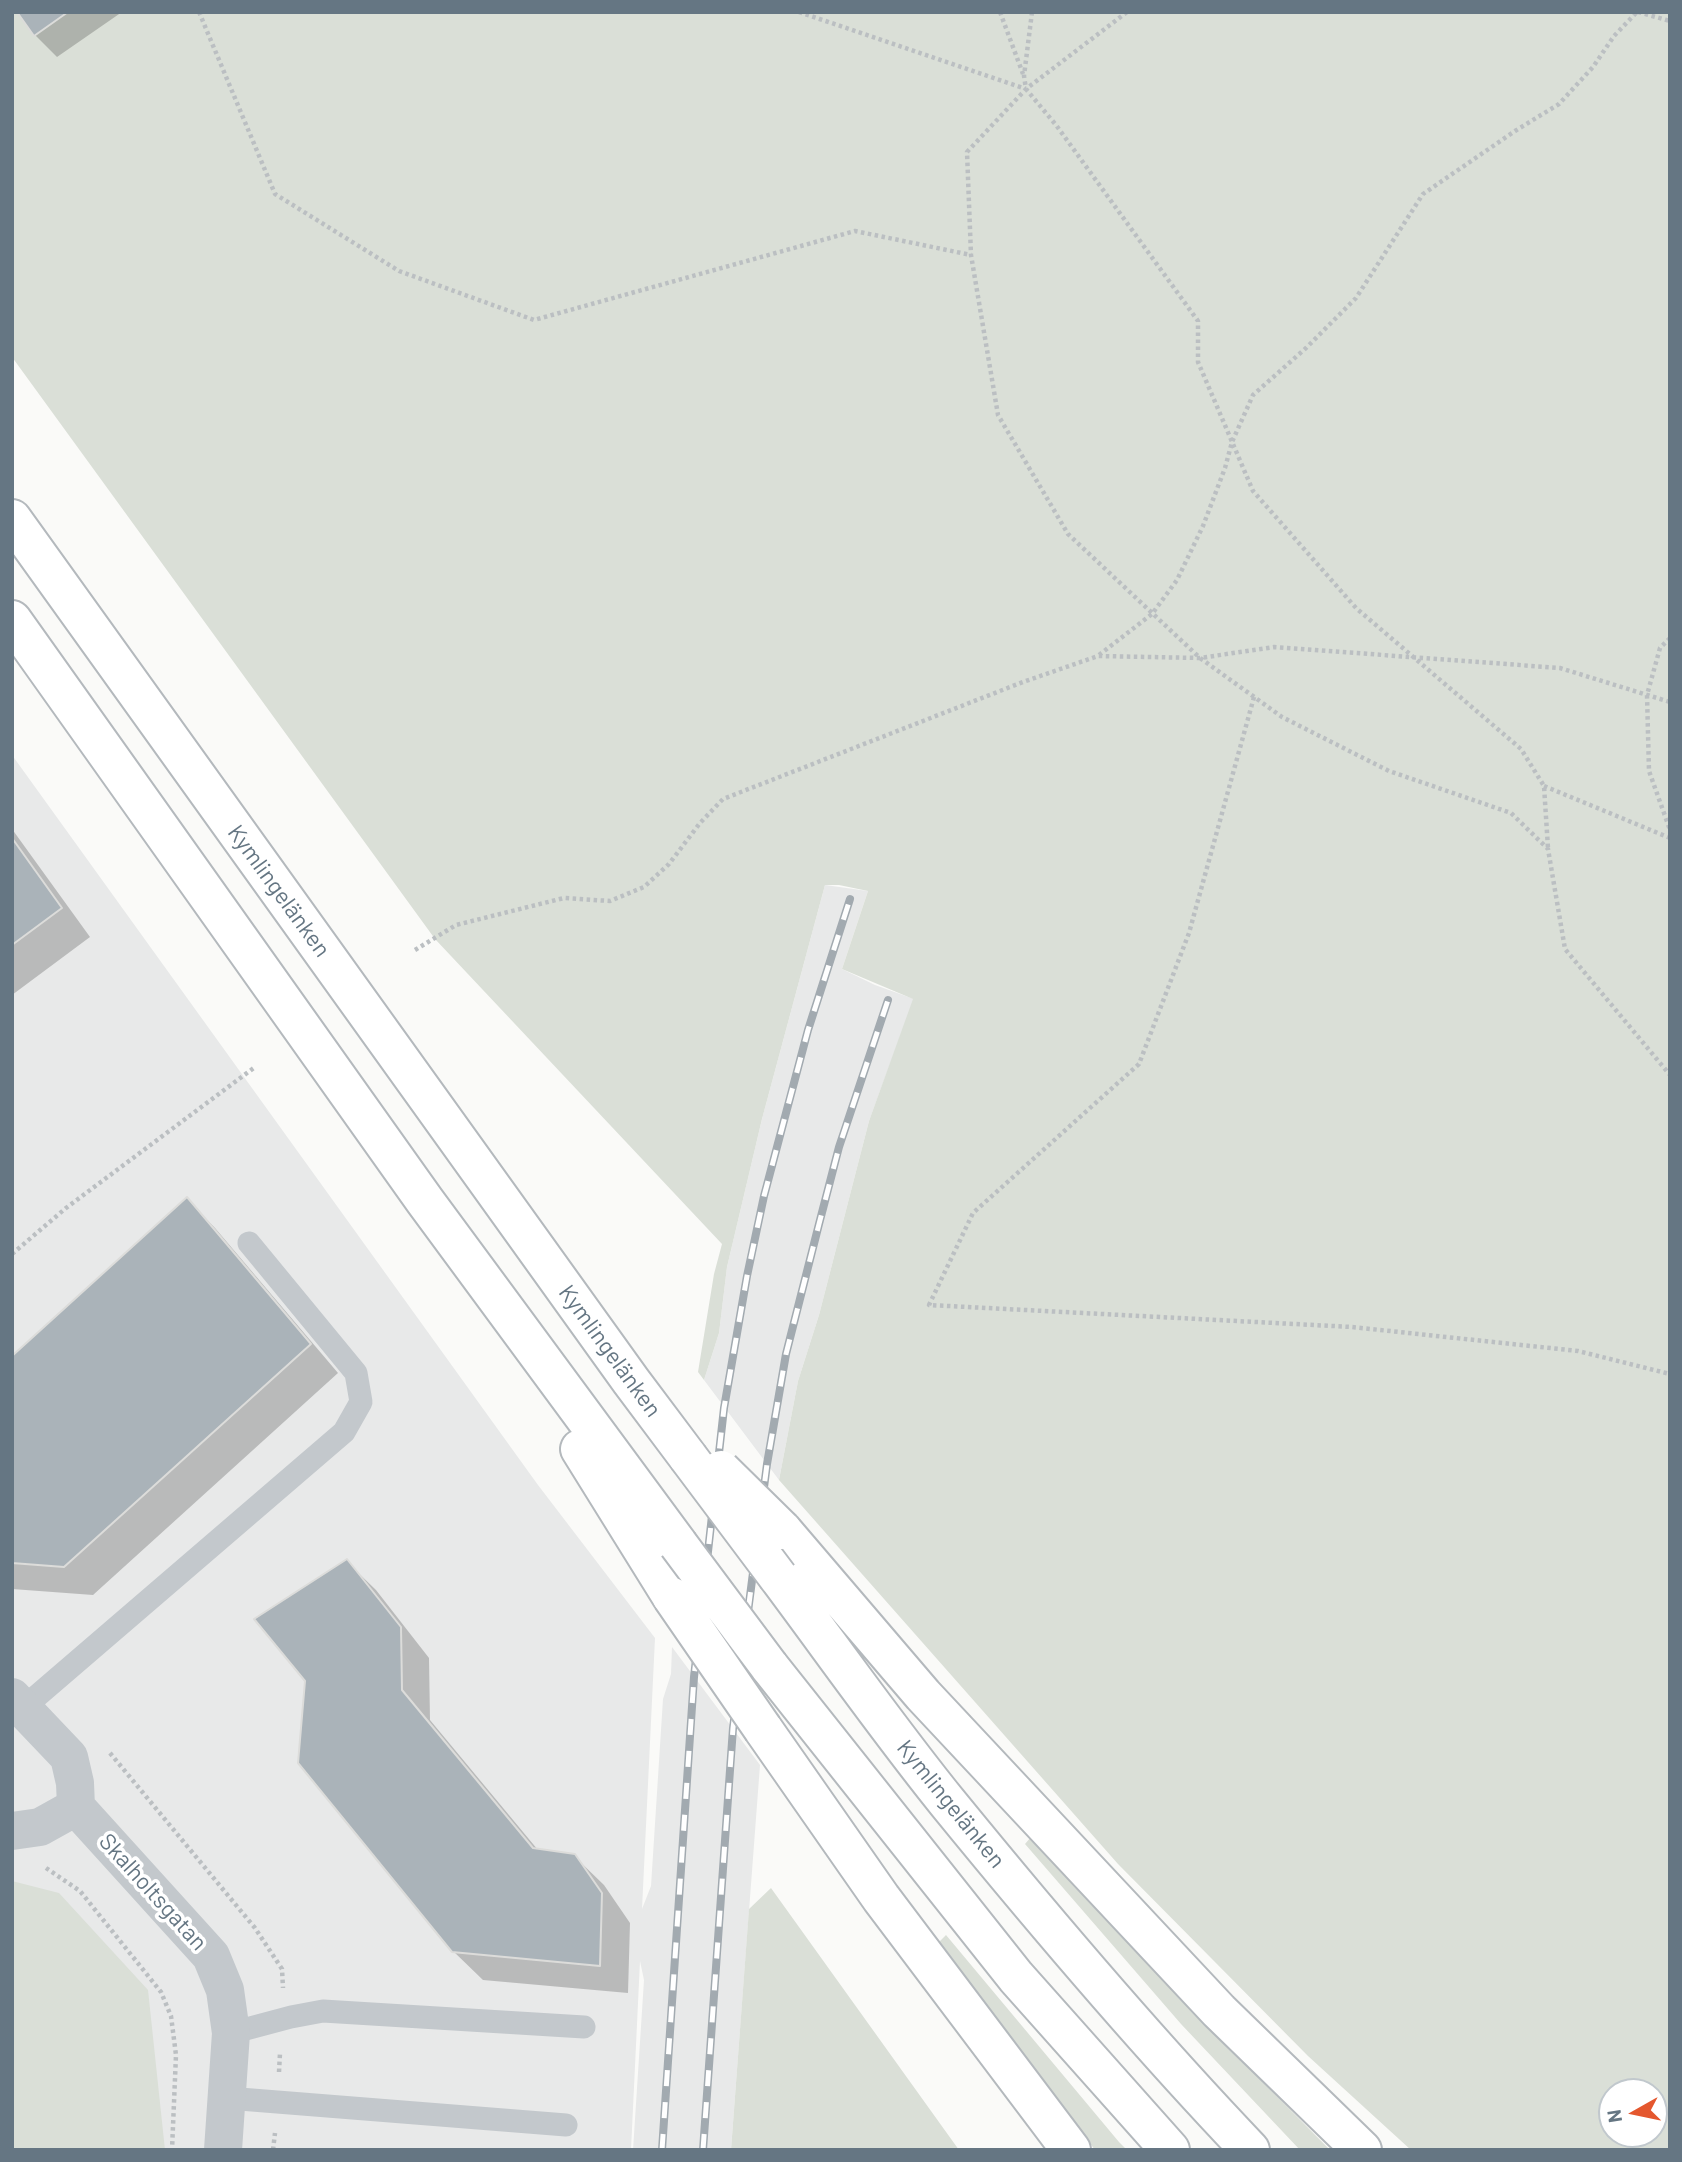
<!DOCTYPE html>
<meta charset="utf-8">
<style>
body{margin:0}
#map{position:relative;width:1682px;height:2162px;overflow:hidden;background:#fafaf8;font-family:Barlow,sans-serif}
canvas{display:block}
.frame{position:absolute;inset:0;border:14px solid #657683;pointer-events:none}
.north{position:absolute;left:1598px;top:2078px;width:70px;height:70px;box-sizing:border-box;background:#fff;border:2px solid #c1c8cd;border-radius:50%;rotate:261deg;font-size:19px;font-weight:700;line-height:28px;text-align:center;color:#657683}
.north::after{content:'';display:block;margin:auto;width:24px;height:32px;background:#e4572e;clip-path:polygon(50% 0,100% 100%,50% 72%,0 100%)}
</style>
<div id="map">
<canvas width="1682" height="2162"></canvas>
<div class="frame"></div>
<div class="north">N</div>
</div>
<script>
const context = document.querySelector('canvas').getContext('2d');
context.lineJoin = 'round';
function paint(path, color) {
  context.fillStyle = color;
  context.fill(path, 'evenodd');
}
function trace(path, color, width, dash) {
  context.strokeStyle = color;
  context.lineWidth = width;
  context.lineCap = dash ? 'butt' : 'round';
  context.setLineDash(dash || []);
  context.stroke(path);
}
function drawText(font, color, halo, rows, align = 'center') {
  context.font = font + ' Barlow,sans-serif';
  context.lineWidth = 7;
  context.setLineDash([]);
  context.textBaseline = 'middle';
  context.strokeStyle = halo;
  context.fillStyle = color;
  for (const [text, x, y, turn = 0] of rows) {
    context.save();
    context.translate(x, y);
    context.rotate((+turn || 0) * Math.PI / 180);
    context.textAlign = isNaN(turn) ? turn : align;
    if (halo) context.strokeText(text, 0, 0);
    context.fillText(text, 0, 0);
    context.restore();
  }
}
paint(new Path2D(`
 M 12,755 L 538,1485 L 655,1638 L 642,1909 L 651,1886 L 663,1699 L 671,1674 L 672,1647 L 760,1765 L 731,2150 L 633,2150 L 644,1980 L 640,1961 L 631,2150 L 12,2150 Z
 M 825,885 L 868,891 L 842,969 L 875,985 L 914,999 L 869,1121 L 819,1315 L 798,1381 L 779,1480 L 704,1380 L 719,1333 L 727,1267 L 762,1119 Z`), '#e8e9e9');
paint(new Path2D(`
 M 12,12 L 1670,12 L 1670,2150 L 1411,2150 L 1308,2056 L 1118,1864 L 779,1480 L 798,1381 L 819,1315 L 869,1121 L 913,999 L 842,969 L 868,891 L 839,885 L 825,885 L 762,1119 L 727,1267 L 719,1333 L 704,1380 L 698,1372 L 714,1274 L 722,1244 L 435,939 L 12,357 ZM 1612,2092 L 1654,2092 L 1654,2134 L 1612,2134 Z
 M 1031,1837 L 1240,2059 L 1330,2150 L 1300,2150 L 1181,2024 L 1025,1844 Z
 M 12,1881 L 59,1893 L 148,1990 L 165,2150 L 12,2150 Z
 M 771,1888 L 959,2150 L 731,2150 L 749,1909 Z
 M 946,1935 L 1119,2142 L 1127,2150 L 1095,2150 L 939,1942 Z`), '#dadfd7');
paint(new Path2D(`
 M 19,12 L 122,12 L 57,57 L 35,35 Z
 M 12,829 L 90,937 L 12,995 Z
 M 187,1199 L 215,1228 L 338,1373 L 93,1595 L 12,1589 L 12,1359 Z
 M 347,1562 L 376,1590 L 429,1658 L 430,1720 L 538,1850 L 574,1856 L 604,1885 L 630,1923 L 628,1993 L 483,1980 L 453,1951 Z`), '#0003');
const building = new Path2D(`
 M 17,12 L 68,12 L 34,36 Z
 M 12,838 L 62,908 L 12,945 Z
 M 187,1197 L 311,1344 L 64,1567 L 12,1563 L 12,1356 Z
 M 347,1559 L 401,1627 L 402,1690 L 533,1848 L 575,1854 L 602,1893 L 600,1966 L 452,1952 L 298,1763 L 305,1681 L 254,1619 Z`);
paint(building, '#aab3b9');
trace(building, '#dcdcda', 2);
const highway = new Path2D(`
 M 12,519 L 631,1381 L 688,1457
 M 12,620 L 425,1201 L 678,1544
 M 580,1449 L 672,1597
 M 782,1530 L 923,1695 L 1219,2011 L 1362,2150
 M 778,1577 C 834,1652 888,1729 947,1802 C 1044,1921 1144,2039 1250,2150
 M 769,1666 L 1016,1977 L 1170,2150
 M 763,1729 L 881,1898 L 1071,2150`);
trace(highway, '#b4b9bd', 42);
trace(new Path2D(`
 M 199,12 L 275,194 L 399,271 L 534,320 L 855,231 L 971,255
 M 799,12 L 1026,89
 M 1000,12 L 1023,74
 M 1032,12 L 1024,76 L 1026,89 L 1056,125 L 1198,321 L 1198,362 L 1253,491 L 1356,608 L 1521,749 L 1544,786 L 1548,848
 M 1127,12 L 1026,89 L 967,152 L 971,255 L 998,415 L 1068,534 L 1200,658 L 1282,717 L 1389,771 L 1511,813 L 1548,849 L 1565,949 L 1670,1075
 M 1638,12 L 1670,21
 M 1670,638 L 1660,648 L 1647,695 L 1649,771 L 1670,830
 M 1099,655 L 1152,614 L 1177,580 L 1203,526 L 1225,468 L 1232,442 L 1253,395 L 1306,348 L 1356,298 L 1423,194 L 1515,131 L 1559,104 L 1593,67 L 1614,36 L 1637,12
 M 1254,697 L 1189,933 L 1139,1064 L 973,1213 L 929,1305 L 1352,1327 L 1578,1351 L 1670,1374
 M 1544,786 L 1670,838
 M 415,950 L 456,925 L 564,898 L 610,901 L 644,887 L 669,864 L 700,823 L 723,799 L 1023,682 L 1098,656 L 1200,658 L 1274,647 L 1560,668 L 1670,702
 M 12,1254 L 66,1208 L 255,1067
 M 110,1753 L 255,1928 L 282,1969 L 283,1988
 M 46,1868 L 80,1891 L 161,1992 L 171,2016 L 176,2055 L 172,2150
 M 279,2072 L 280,2053
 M 273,2150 L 275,2133`), '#bbbfc2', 4.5, [3.5, 3.5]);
trace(new Path2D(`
 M 23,1708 L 344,1432 L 361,1402 L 356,1373 L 249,1243
 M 231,2033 L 291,2017 L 323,2011 L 584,2027
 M 227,2098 L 566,2125`), '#c3c8cc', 23);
trace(new Path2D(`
 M 12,1697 L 69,1757 L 75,1783 L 76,1807 L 211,1956 L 225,1990 L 231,2033 L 223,2150
 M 12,1831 L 40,1827 L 76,1807`), '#c3c8cc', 38);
trace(highway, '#fff', 38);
const rail = new Path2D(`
 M 662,2150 L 694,1677 L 724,1408 L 747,1276 L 764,1196 L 808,1030 L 850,899
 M 703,2150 L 733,1728 L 767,1464 L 786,1354 L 819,1224 L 839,1147 L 888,1000`);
trace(rail, '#a2aab0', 8);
trace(rail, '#fff', 5, [16]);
const highwayBridge = new Path2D(`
 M 688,1457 L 778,1577
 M 721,1470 L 782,1530
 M 678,1544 L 769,1666
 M 672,1597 L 763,1729`);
trace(highwayBridge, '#b4b9bd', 42, []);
trace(highwayBridge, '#fff', 38);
drawText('23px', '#657683', '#fff', [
 ["Kymlingelänken",279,891,54],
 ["Kymlingelänken",610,1351,54],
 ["Kymlingelänken",951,1804,51],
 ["Skalholtsgatan",153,1892,48]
]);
</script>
